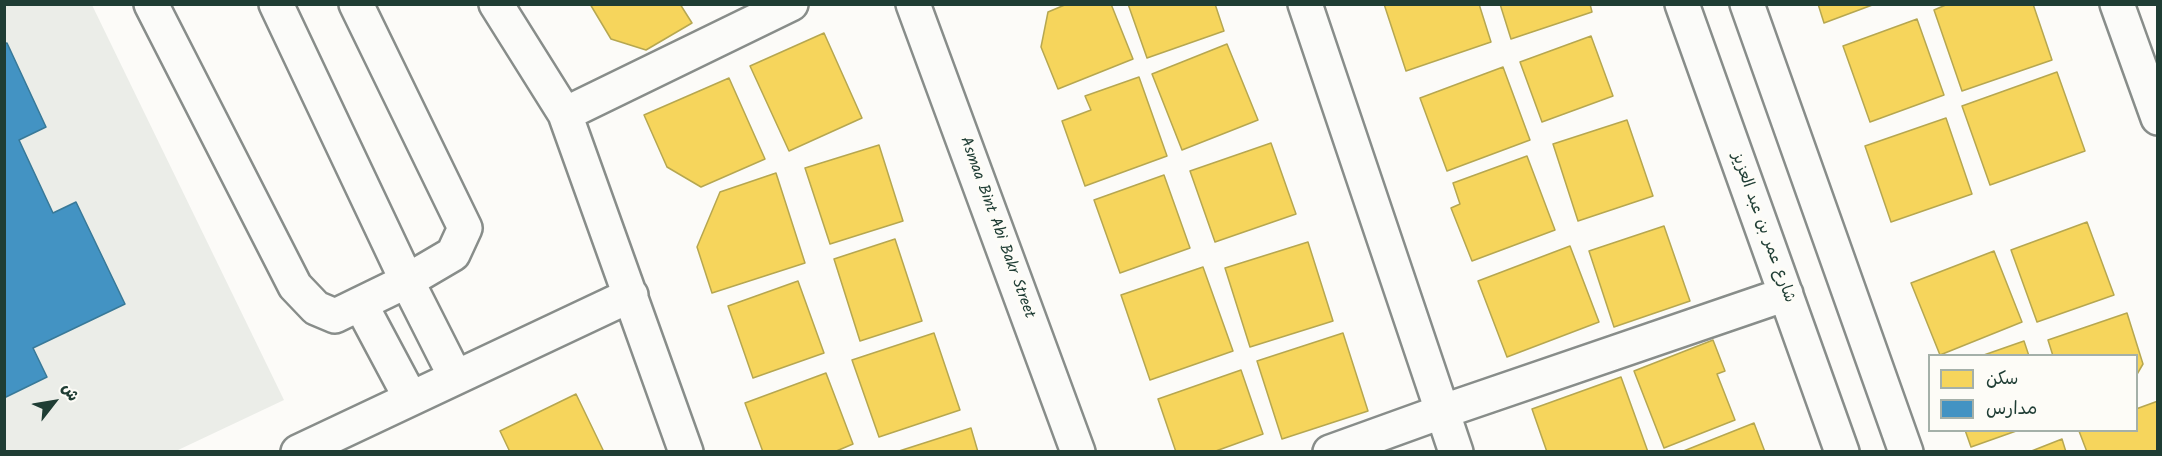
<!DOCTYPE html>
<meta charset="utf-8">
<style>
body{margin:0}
#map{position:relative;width:2162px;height:456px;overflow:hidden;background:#fcfbf8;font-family:Kalam,"Playpen Sans Arabic",sans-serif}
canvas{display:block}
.frame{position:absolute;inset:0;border:6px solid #1f3d34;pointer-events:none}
.legend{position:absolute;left:1928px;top:354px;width:210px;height:78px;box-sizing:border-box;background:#fdfcf7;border:2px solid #a4b0a9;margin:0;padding:8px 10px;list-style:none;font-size:18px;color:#1f3d34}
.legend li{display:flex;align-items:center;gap:12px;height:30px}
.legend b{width:30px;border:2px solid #a4b0a9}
.north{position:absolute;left:24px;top:372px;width:60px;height:60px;-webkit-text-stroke:4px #fdfcf7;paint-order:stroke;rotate:59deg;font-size:16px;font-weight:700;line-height:24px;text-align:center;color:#1f3d34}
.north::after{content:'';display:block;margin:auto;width:21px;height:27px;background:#1f3d34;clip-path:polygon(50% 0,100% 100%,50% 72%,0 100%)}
</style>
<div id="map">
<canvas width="2162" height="456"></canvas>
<div class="frame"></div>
<ul class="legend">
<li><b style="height:16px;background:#f6d55c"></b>سكن</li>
<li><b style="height:16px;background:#4393c3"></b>مدارس</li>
</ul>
<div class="north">ش</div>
</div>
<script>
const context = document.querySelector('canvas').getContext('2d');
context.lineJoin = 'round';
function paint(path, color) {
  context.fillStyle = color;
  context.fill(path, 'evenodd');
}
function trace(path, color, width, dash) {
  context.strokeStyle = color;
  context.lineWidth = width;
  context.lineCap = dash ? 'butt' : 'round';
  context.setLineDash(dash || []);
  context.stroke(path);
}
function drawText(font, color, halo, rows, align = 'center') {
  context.font = font + ' Kalam,"Playpen Sans Arabic",sans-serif';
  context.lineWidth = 6;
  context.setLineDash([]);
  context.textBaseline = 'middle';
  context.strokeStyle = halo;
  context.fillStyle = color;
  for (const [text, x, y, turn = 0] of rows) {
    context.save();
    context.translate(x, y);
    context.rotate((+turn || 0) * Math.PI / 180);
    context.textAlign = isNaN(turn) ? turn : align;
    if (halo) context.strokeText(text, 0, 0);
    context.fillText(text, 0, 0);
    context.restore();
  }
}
paint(new Path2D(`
 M 4,5 L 92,5 L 284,400 L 176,451 L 5,451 Z`), '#ebede8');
const homes = new Path2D(`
 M 590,4 L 680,4 L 692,23 L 646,50 L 611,39 Z
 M 1067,4 L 1111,4 L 1133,59 L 1058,89 L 1041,47 L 1048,12 Z
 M 1128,4 L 1215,4 L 1224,31 L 1147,58 Z
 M 1384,4 L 1479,4 L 1491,42 L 1406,71 Z
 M 1500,4 L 1590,4 L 1592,12 L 1511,39 Z
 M 1818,4 L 1875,4 L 1824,23 Z
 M 1948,4 L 2033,4 L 2052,60 L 1962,91 L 1934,10 Z
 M 1917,19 L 1944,95 L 1870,122 L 1843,46 Z
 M 824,33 L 862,118 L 789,151 L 750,66 Z
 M 1591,36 L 1613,96 L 1542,122 L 1520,62 Z
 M 1227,44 L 1258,120 L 1182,150 L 1152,74 Z
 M 1503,67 L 1530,140 L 1447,171 L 1420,98 Z
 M 2057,72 L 2085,151 L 1990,185 L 1962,106 Z
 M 1139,77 L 1167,156 L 1085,186 L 1062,121 L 1091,110 L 1085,96 Z
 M 729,78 L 765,159 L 701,187 L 667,167 L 644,115 Z
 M 1946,118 L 1972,194 L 1891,222 L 1865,146 Z
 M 1627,120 L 1653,196 L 1578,221 L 1553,144 Z
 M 1271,143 L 1296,214 L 1215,242 L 1190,171 Z
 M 879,145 L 903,221 L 830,244 L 805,168 Z
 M 1527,156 L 1555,230 L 1472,261 L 1451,208 L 1460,204 L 1453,183 Z
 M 776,173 L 805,263 L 712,293 L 697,247 L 720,192 Z
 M 1164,175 L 1190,248 L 1120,273 L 1094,200 Z
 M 2087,222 L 2114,295 L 2037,322 L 2011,250 Z
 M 1664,226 L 1690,301 L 1614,327 L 1589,251 Z
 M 895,239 L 922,321 L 860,341 L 834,259 Z
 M 1308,242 L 1333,321 L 1250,347 L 1225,268 Z
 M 1570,246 L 1599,322 L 1507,357 L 1478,281 Z
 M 1994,251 L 2022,322 L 1940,355 L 1911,283 Z
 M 1203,267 L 1233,351 L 1150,380 L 1121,295 Z
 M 798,281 L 824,353 L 753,378 L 728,306 Z
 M 2127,313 L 2143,364 L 2136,376 L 2136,356 L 2053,356 L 2048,340 Z
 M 934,333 L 960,410 L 879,437 L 852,360 Z
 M 1343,333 L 1368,411 L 1282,439 L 1257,361 Z
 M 1713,340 L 1725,371 L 1717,374 L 1735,420 L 1664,448 L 1634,371 Z
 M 2024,341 L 2029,356 L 1981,356 Z
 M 1241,370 L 1263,434 L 1213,452 L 1176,452 L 1158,399 Z
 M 826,373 L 853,444 L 834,452 L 763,452 L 745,403 Z
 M 1621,377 L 1648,452 L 1547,452 L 1532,409 Z
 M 576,394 L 604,452 L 510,452 L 500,431 Z
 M 2158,401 L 2158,452 L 2087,452 L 2079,431 L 2136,430 L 2136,409 Z
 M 1754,423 L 1765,452 L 1681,452 Z
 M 971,428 L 978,452 L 896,452 Z
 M 1965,430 L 2019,430 L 1971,447 Z
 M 2062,439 L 2066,452 L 2029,452 Z`);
paint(homes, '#f6d55c');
trace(homes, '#b6a750', 1.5);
const schools = new Path2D(`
 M 7,43 L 46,127 L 19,140 L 53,213 L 76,202 L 125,304 L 33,348 L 47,377 L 4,398 L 4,44 Z`);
paint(schools, '#4393c3');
trace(schools, '#387998', 1.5);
const minor = new Path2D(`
 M 151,4 L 295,286 L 316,308 L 335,316 L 407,281 L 453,254 L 465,228 L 356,4
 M 276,4 L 407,281 L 455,376
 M 496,4 L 565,114 L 686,452
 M 913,4 L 1078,452
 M 1305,4 L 1456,452
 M 1682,4 L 1842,452
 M 1747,4 L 1906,452
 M 2117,4 L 2158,118
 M 565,114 L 791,4
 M 361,305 L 410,397
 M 298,452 L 631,295
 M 1330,452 L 1441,412 L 1786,294`);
trace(minor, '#888d8a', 38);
trace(minor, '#fbfbf9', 33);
drawText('16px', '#1f3d34', '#fdfcf7', [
 ["Asmaa Bint Abi Bakr Street",996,228,70],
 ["شارع عمر بن عبد العزيز",1762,228,70]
]);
</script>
